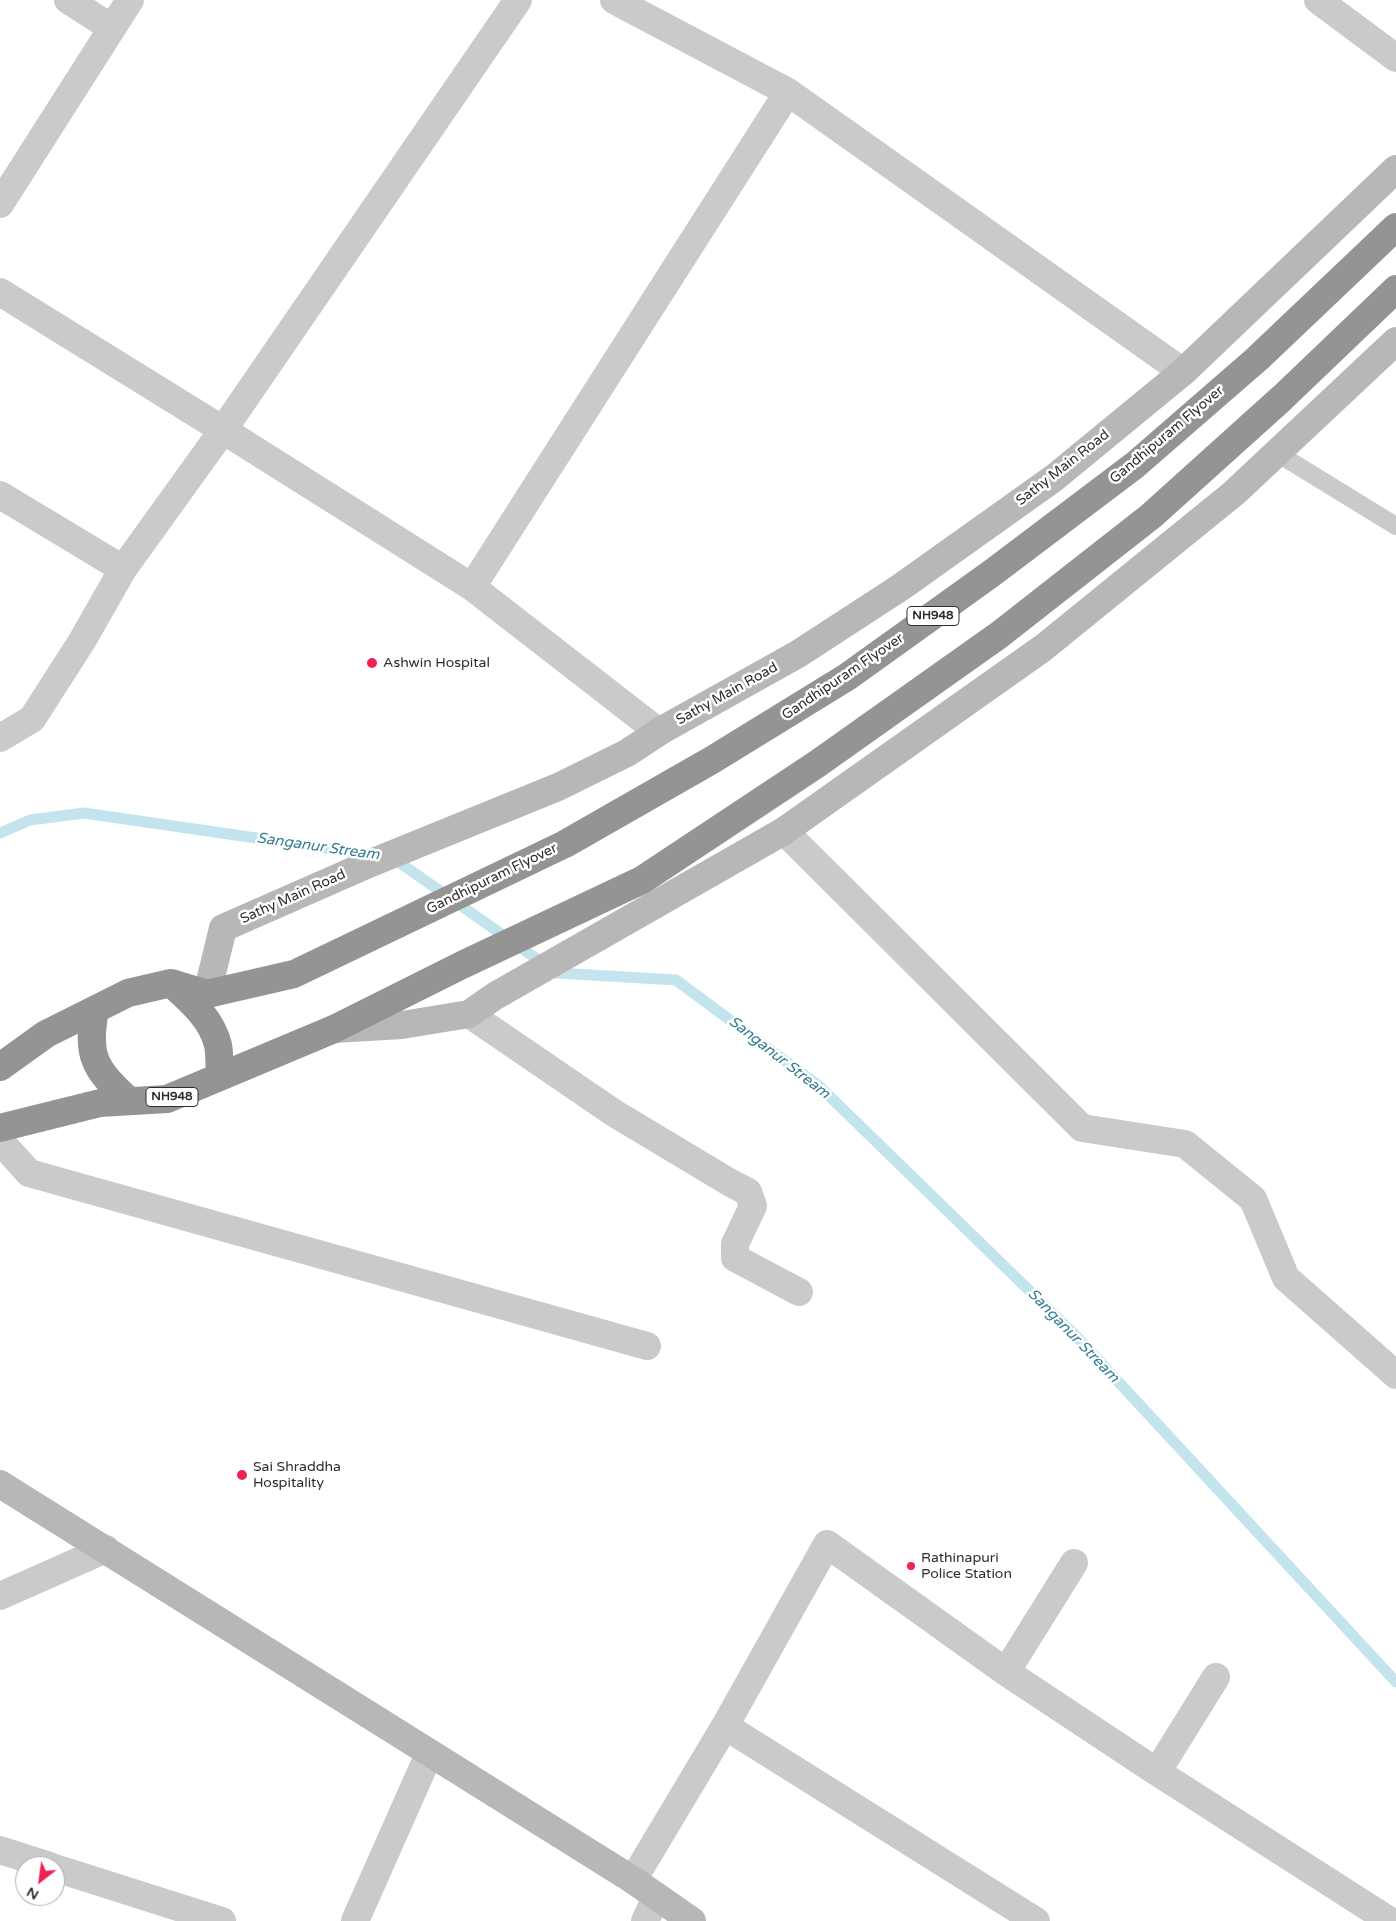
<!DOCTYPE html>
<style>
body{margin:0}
#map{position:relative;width:1396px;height:1921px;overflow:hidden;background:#fff;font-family:"Varela Round",sans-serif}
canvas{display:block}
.north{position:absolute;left:15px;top:1856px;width:50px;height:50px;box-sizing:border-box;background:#fff;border:1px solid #ababab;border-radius:50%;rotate:210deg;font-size:14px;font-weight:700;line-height:20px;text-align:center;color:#2d2d2d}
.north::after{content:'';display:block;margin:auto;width:18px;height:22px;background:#f02253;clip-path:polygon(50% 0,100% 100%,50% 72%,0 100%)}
</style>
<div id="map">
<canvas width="1396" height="1921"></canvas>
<div class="north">N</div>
</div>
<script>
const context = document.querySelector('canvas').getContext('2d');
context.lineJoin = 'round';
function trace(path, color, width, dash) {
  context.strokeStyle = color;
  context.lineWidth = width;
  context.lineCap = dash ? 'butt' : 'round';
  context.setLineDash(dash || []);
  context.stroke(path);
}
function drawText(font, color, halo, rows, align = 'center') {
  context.font = font + ' "Varela Round",sans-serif';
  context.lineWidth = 5;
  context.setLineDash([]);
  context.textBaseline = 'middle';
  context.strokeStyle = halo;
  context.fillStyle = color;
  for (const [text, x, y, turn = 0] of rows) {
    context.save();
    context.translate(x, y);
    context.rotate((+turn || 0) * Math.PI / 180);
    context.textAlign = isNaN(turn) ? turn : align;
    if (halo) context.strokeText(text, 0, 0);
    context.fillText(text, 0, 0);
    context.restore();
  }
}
trace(new Path2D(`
 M 0,833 L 30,820 L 84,813 L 373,855
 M 389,858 L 393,858 L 557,973 L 676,980 L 819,1086 L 1077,1337 L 1396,1682`), '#c3e4ed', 11);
trace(new Path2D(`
 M 1277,453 L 1396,526`), '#cacaca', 18);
trace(new Path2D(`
 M 68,0 L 112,28
 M 614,0 L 788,92 L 1183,372
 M 1318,0 L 1396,58
 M 0,204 L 130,0
 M 0,292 L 223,430 L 472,587 L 655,729 L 662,730
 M 0,495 L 123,569 L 82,641 L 32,719 L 0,738
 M 123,569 L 223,430 L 518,0
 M 472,587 L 788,92
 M 784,831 L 1082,1128 L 1185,1144 L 1253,1199 L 1286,1278 L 1396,1375
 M 469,1014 L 614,1113 L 729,1182 L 748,1192 L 753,1206 L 735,1244 L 735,1258 L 799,1292
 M 0,1141 L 29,1173 L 647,1346
 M 1074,1563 L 1006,1672 L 1157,1772 L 1216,1677
 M 0,1596 L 106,1549
 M 725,1726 L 1036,1921
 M 1157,1772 L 1390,1921
 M 0,1850 L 50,1866
 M 55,1868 L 222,1921
 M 633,1880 L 725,1726 L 827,1544 L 1006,1672
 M 355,1921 L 429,1754
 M 645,1921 L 656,1897`), '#cacaca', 28);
trace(new Path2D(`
 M 207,994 L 223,928 L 371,863 L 558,787 L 627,753 L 662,730 L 798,654 L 901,587 L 1054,478 L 1183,372 L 1396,169
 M 334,1029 L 402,1025 L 469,1014 L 495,996 L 784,831 L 1043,648 L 1234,493 L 1396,341
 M 0,1484 L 633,1880 L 692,1921`), '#b7b7b7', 28);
trace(new Path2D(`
 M 174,986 C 192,1002 212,1020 218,1045 C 220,1055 219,1066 220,1076
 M 95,1010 C 86,1057 95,1069 129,1101
 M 0,1067 L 46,1034 L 128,993 L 171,983 L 207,994 L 294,974 L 565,844 L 712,760 L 847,677 L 992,573 L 1135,465 L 1257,359 L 1396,227
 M 0,1128 L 100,1103 L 167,1099 L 334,1029 L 462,965 L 642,880 L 817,764 L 999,635 L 1151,516 L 1282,398 L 1396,289`), '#949494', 28);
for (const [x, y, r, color] of [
 [372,663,6,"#f02253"],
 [242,1475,6,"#f02253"],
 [911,1566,5,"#f02253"]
]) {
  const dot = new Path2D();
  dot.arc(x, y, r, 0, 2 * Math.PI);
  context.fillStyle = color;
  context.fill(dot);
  trace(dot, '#fff', 2);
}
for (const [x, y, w] of [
 [933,616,52],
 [172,1097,52]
]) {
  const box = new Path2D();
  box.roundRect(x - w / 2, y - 9.5, w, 19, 4);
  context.fillStyle = '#fff';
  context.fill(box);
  trace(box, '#2d2d2d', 1);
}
drawText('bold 12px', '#2d2d2d', null, [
 ["NH948",933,616],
 ["NH948",172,1097]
]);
drawText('14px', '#2d2d2d', '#fff', [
 ["Gandhipuram Flyover",1167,435,-40],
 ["Sathy Main Road",1063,468,-38],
 ["Gandhipuram Flyover",843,677,-34],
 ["Sathy Main Road",727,694,-29],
 ["Gandhipuram Flyover",492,879,-26],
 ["Sathy Main Road",293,897,-24]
]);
drawText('14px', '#2d2d2d', '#fff', [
 ["Ashwin Hospital",383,663],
 ["Sai Shraddha",253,1467],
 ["Hospitality",253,1483],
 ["Rathinapuri",921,1558],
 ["Police Station",921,1574]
], 'left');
drawText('italic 15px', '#367e94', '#fff', [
 ["Sanganur Stream",318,847,8],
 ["Sanganur Stream",779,1058,38],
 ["Sanganur Stream",1073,1336,46]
]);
</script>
